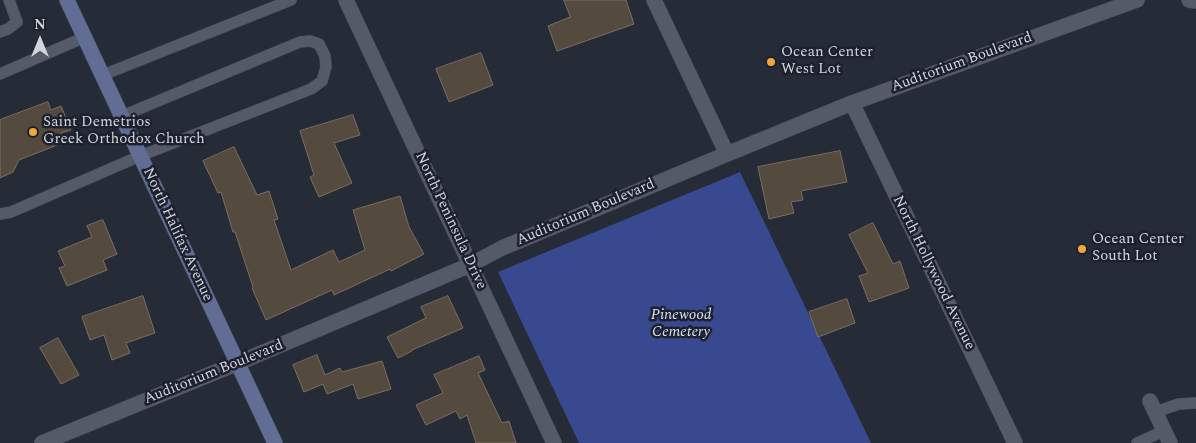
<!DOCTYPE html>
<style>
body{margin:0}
#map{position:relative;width:1196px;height:443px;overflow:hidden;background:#262b38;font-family:Spectral,serif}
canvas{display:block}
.north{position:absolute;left:15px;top:15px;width:50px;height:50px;-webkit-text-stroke:4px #1d212e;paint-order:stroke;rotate:0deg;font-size:14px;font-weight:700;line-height:20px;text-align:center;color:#d2d5de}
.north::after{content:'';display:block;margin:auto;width:18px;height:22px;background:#d2d5de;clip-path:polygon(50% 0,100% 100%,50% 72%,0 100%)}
</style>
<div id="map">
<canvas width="1196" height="443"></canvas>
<div class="north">N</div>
</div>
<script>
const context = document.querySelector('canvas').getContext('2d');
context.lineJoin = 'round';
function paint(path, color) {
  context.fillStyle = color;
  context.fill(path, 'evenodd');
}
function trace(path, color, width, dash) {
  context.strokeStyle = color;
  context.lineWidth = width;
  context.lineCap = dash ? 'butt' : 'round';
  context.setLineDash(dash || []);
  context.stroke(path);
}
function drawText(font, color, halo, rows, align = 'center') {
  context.font = font + ' Spectral,serif';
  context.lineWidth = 5;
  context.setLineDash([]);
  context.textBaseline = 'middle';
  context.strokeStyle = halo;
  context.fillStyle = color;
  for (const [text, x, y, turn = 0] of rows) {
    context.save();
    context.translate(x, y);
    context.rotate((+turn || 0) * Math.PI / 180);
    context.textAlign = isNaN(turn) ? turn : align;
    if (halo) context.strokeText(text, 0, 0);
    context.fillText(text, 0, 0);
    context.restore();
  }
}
paint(new Path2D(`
 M 740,172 L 871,443 L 579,443 L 498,272 Z`), '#384990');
const building = new Path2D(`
 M 564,0 L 626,0 L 634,24 L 557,51 L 548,26 L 570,17 Z
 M 481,53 L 493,85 L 449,102 L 436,69 Z
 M 48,102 L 51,110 L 61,106 L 71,130 L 61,133 L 65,142 L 19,160 L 13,172 L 0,178 L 0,120 Z
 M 353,115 L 360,135 L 334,143 L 352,183 L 319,197 L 310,177 L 314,175 L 300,131 Z
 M 234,147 L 257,195 L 269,191 L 278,219 L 274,220 L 291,270 L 333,250 L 339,262 L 365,250 L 353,210 L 400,196 L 409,227 L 424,254 L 391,271 L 390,269 L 334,295 L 332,290 L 266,320 L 252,288 L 253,287 L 235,232 L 233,232 L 221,192 L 218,193 L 203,161 Z
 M 840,151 L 847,182 L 801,191 L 803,200 L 791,202 L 794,213 L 769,219 L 758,167 Z
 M 103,220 L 117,254 L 103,260 L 107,270 L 67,286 L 59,268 L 65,266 L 58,251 L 92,237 L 87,226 Z
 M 873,223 L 893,264 L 900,261 L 909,288 L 869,302 L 859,276 L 868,273 L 849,235 Z
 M 143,296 L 155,333 L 126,343 L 130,353 L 112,360 L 104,335 L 90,340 L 82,317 Z
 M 448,296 L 463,328 L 412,350 L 412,351 L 398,358 L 387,337 L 426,318 L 421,307 Z
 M 847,299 L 855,323 L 818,337 L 809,312 Z
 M 58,338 L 79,375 L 61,384 L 40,348 Z
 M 317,355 L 325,375 L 340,368 L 342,372 L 382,361 L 391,389 L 358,399 L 353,384 L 327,394 L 323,384 L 304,392 L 293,365 Z
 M 479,356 L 485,370 L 478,373 L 502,423 L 509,421 L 516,443 L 476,443 L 467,415 L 460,419 L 456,411 L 426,425 L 416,405 L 443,393 L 434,375 Z`);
paint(building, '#544a3d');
trace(building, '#7a6e61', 1);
const lane = new Path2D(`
 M 0,32 L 8,29 L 17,22 L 9,0
 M 0,74 L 85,37
 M 103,75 L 291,0
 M 0,214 L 11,212 L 140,156 L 311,89 L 322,81 L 326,67 L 325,56 L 319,44 L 310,41 L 300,42 L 122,116
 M 1155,412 L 1179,404 L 1196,403
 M 1137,443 L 1164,431`);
const street = new Path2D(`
 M 346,0 L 554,443
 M 654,0 L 727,154
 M 1189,0 L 1196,1
 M 852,103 L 1015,443
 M 1150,401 L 1170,443
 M 42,443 L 238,363 L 470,265 L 502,248 L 727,154 L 852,103 L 1137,0`);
const secondary = new Path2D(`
 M 67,0 L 275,443`);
trace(lane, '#464954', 12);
trace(street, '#464954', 16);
trace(secondary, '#464954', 16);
trace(lane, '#555a69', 11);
trace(street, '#555a69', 15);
trace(secondary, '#616d94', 15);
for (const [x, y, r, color] of [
 [771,62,5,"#efa73e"],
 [33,132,5,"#efa73e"],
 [1082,249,5,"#efa73e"]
]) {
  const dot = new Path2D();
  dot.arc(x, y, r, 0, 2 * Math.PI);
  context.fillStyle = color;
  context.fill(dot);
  trace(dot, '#1d212e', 2);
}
drawText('15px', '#d2d5de', '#1d212e', [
 ["Ocean Center",781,53],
 ["West Lot",781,70],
 ["Saint Demetrios",43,123],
 ["Greek Orthodox Church",43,140],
 ["Ocean Center",1092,240],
 ["South Lot",1092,257]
], 'left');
drawText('15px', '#d2d5de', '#1d212e', [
 ["Auditorium Boulevard",962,63,-20],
 ["Auditorium Boulevard",586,213,-23],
 ["North Peninsula Drive",450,221,65],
 ["North Halifax Avenue",177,235,65],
 ["North Hollywood Avenue",933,273,64],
 ["Auditorium Boulevard",214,373,-22]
]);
drawText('italic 15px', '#dbe2f7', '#1d212e', [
 ["Pinewood",681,316],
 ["Cemetery",681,333]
]);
</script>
